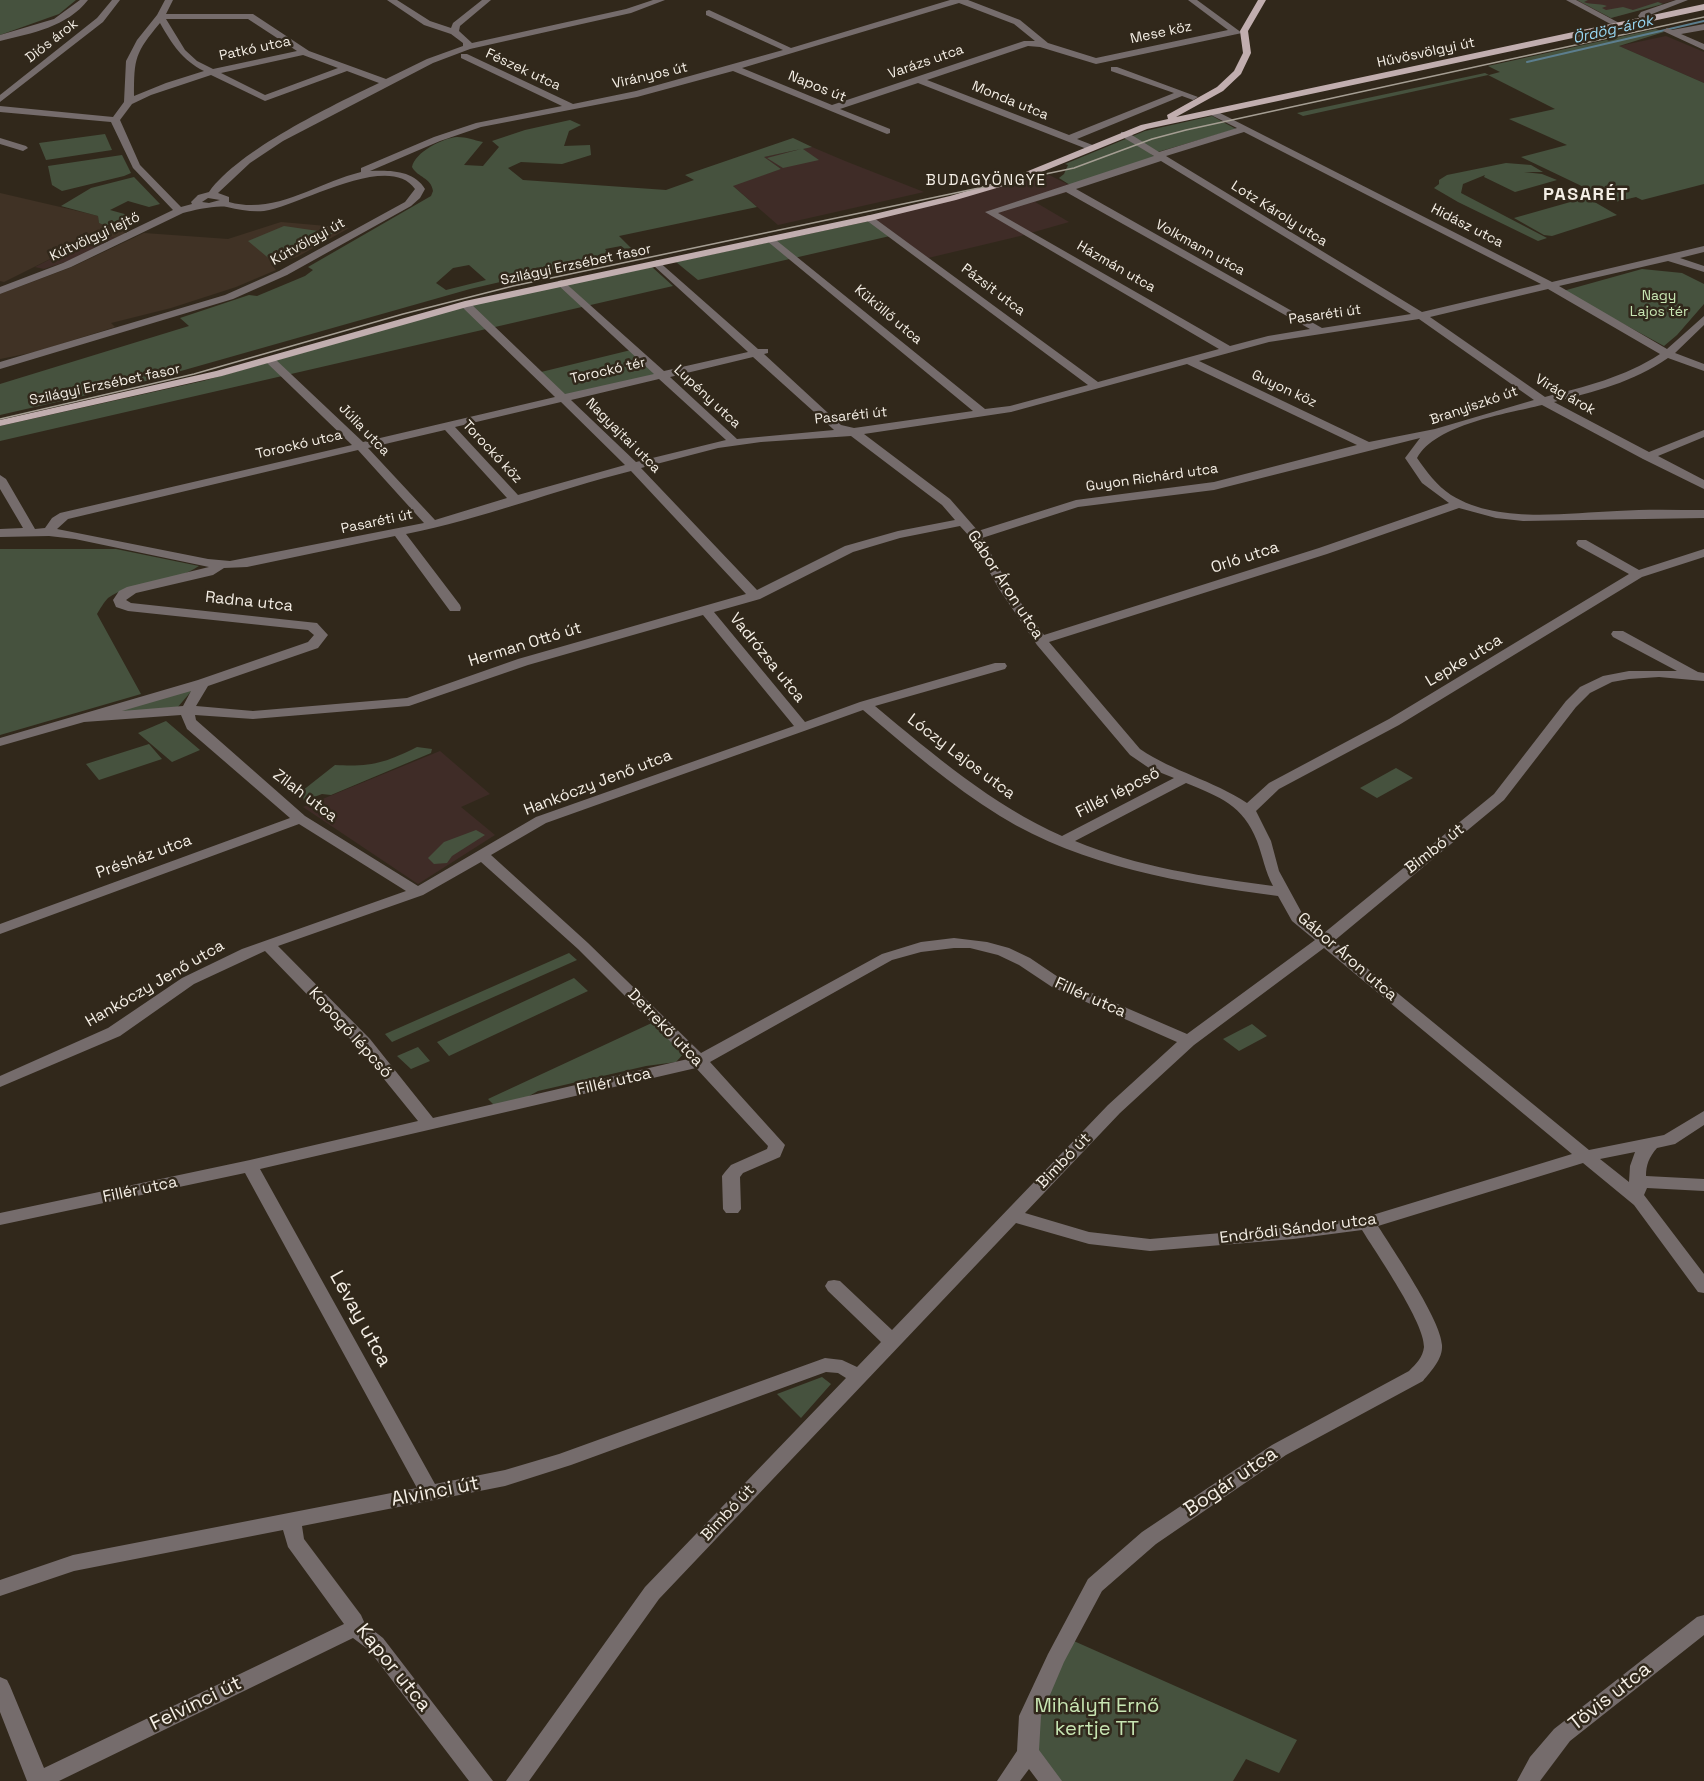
<!DOCTYPE html>
<meta charset="utf-8">
<style>
body{margin:0}
canvas{display:block;background:#31281b}
</style>
<canvas width="1704" height="1781"></canvas>
<script>
const context = document.querySelector('canvas').getContext('2d');
context.lineJoin = 'round';
function paint(path, color) {
  context.fillStyle = color;
  context.fill(path, 'evenodd');
}
function trace(path, color, width, dash) {
  context.strokeStyle = color;
  context.lineWidth = width;
  context.lineCap = dash ? 'butt' : 'round';
  context.setLineDash(dash || []);
  context.stroke(path);
}
function drawText(font, color, halo, rows, align = 'center') {
  context.font = font + ' "Space Grotesk",sans-serif';
  context.lineWidth = 5;
  context.setLineDash([]);
  context.textBaseline = 'middle';
  context.strokeStyle = halo;
  context.fillStyle = color;
  for (const [text, x, y, turn = 0] of rows) {
    context.save();
    context.translate(x, y);
    context.rotate((+turn || 0) * Math.PI / 180);
    context.textAlign = isNaN(turn) ? turn : align;
    if (halo) context.strokeText(text, 0, 0);
    context.fillText(text, 0, 0);
    context.restore();
  }
}
paint(new Path2D(`
 M 1575,0 L 1675,0 L 1611,18 Z
 M 1666,36 L 1704,52 L 1704,83 L 1619,46 Z
 M 812,147 L 845,161 L 924,192 L 778,225 L 732,185 L 781,169 L 763,157 Z
 M 1049,175 L 1077,189 L 1035,202 L 1069,222 L 1020,236 L 928,258 L 873,219 Z
 M 100,234 L 115,238 L 68,261 L 44,269 L 35,267 Z
 M 440,751 L 490,794 L 461,807 L 495,835 L 418,884 L 303,807 Z`), '#3f2c27');
paint(new Path2D(`
 M 0,193 L 86,213 L 98,216 L 99,223 L 128,232 L 115,238 L 100,234 L 4,282 L 0,281 Z
 M 281,222 L 349,228 L 297,257 L 271,264 L 276,270 L 236,287 L 171,308 L 111,323 L 115,327 L 35,352 L 0,359 L 0,294 L 72,267 L 144,233 L 228,239 Z`), '#403225');
paint(new Path2D(`
 M 0,0 L 76,0 L 59,14 L 0,35 Z
 M 1577,0 L 1588,0 L 1584,2 C 1592,5 1598,3 1607,6 L 1602,8 L 1606,10 L 1623,7 L 1633,10 L 1658,2 L 1663,4 L 1611,18 Z
 M 1656,29 L 1664,32 L 1619,46 L 1704,83 L 1704,184 L 1642,200 L 1636,197 L 1615,202 L 1521,157 L 1567,145 L 1509,119 L 1555,109 L 1488,75 L 1303,116 L 1297,113 L 1485,73 L 1489,75 L 1500,72 L 1488,66 Z
 M 1212,116 L 1236,129 L 1151,154 L 1155,157 L 1070,185 L 1059,178 L 1064,174 L 1068,165 L 1065,164 L 1145,131 Z
 M 570,120 L 581,125 L 569,131 L 564,146 L 590,145 L 591,155 L 562,164 L 521,162 L 508,168 L 523,180 L 666,190 L 694,180 L 685,175 L 793,138 L 812,147 L 803,149 L 819,160 L 783,168 L 767,158 L 801,149 L 764,157 L 781,169 L 733,186 L 757,207 L 619,236 L 631,248 L 625,249 L 621,246 L 605,249 L 608,253 L 598,255 L 595,260 L 470,289 L 135,384 L 0,415 L 0,384 L 189,326 L 180,318 L 249,295 L 257,296 L 305,276 L 313,270 L 308,267 L 431,196 L 433,191 C 431,177 418,178 412,167 C 415,152 443,138 457,137 C 467,137 473,140 483,142 L 464,165 L 483,166 L 499,147 L 492,141 L 525,130 ZM 469,265 L 486,280 L 446,290 L 436,283 L 453,268 Z
 M 105,134 L 112,150 L 46,160 L 39,143 Z
 M 122,155 L 131,173 L 124,176 L 62,191 L 52,185 L 48,166 Z
 M 1506,163 L 1531,165 L 1543,172 L 1524,172 L 1542,174 L 1557,180 L 1515,192 L 1484,177 L 1485,175 L 1463,184 L 1461,193 L 1547,238 L 1538,241 L 1458,202 L 1434,188 L 1439,184 L 1439,180 L 1447,175 Z
 M 134,177 L 160,204 L 149,207 L 128,201 L 110,210 L 128,215 L 106,226 L 99,223 L 98,216 L 61,206 L 91,188 Z
 M 1581,199 L 1591,200 L 1617,215 L 1552,236 L 1544,235 L 1514,218 Z
 M 870,221 L 890,236 L 698,280 L 676,262 Z
 M 284,226 L 332,233 L 333,233 L 293,256 L 272,261 L 248,241 Z
 M 652,267 L 673,286 L 0,441 L 0,426 L 203,381 L 474,304 Z
 M 1642,269 L 1682,273 L 1704,284 L 1704,304 L 1677,335 L 1664,346 L 1563,291 Z
 M 635,349 L 660,375 L 562,398 L 537,373 Z
 M 0,549 L 116,549 L 199,566 C 173,584 135,579 108,598 C 104,602 100,609 97,614 L 141,694 L 0,735 Z
 M 194,688 L 177,708 L 109,713 Z
 M 166,721 L 200,750 L 172,762 L 138,733 Z
 M 149,744 L 162,759 L 99,780 L 86,764 Z
 M 417,747 L 432,749 L 431,753 L 331,795 L 322,794 L 304,801 L 302,791 L 335,765 C 371,767 385,763 417,747 Z
 M 1396,768 L 1413,778 L 1377,798 L 1360,788 Z
 M 476,830 L 485,835 L 452,856 L 447,863 L 434,864 L 428,858 L 444,842 Z
 M 569,953 L 577,960 L 392,1042 L 385,1034 Z
 M 574,978 L 588,991 L 449,1056 L 437,1042 Z
 M 656,1021 L 686,1051 L 676,1062 L 646,1066 L 538,1091 L 520,1101 L 497,1108 L 488,1099 Z
 M 1252,1024 L 1267,1036 L 1239,1051 L 1223,1039 Z
 M 418,1047 L 430,1061 L 411,1069 L 397,1056 Z
 M 822,1377 L 831,1384 L 801,1418 L 777,1394 Z
 M 1067,1638 L 1297,1740 L 1279,1773 L 1246,1759 L 1233,1781 L 1051,1781 L 1028,1753 Z`), '#46523e');
trace(new Path2D(`
 M 1527,62 L 1704,21`), '#5c7e8e', 2);
paint(new Path2D(`
 M 80,0 L 88,0 C 67,27 32,33 0,41 L 0,35 L 54,19 Z
 M 112,0 L 120,0 L 103,22 L 0,102 L 0,95 L 97,18 Z
 M 165,0 L 173,0 L 166,14 L 253,14 L 309,51 L 386,79 L 427,59 L 463,46 L 463,43 L 451,34 L 424,25 L 387,0 L 397,0 L 430,21 L 451,28 L 453,23 L 482,0 L 491,0 L 460,26 L 459,31 L 472,43 L 626,9 L 653,0 L 665,0 L 631,13 L 470,49 L 433,63 L 283,141 L 250,163 L 218,193 L 229,197 L 229,202 C 276,215 316,183 361,172 L 361,168 L 434,137 L 476,123 L 562,106 L 461,58 L 461,54 L 467,54 L 573,104 L 636,91 L 783,50 L 706,15 L 706,11 L 709,10 L 791,48 L 950,0 L 968,0 L 1020,20 L 1048,43 L 1096,58 L 1228,30 L 1188,0 L 1197,0 L 1242,33 L 1096,64 L 1040,47 L 1028,46 L 927,80 L 1069,135 L 1174,93 L 1111,71 L 1111,67 L 1117,67 L 1198,97 L 1193,100 L 1182,96 L 1077,139 L 1095,146 L 1097,148 L 1092,151 L 918,83 L 840,109 L 890,129 L 890,133 L 887,134 L 733,71 L 637,97 L 481,127 L 440,141 L 370,171 C 389,170 414,170 425,189 L 420,198 L 411,206 L 287,275 L 233,299 L 0,369 L 0,362 L 225,295 L 279,271 L 405,202 L 415,189 C 389,151 299,206 264,211 C 251,212 240,210 227,207 C 216,205 194,210 183,213 L 71,267 L 0,294 L 0,287 L 63,263 L 173,210 L 133,168 L 111,122 L 0,112 L 0,106 L 113,117 L 124,102 L 126,61 L 137,40 L 157,15 ZM 959,3 L 1014,24 L 1035,41 L 1024,41 L 832,105 L 742,68 ZM 166,19 L 248,19 L 297,51 L 213,69 L 197,61 L 185,50 ZM 160,23 C 172,44 182,60 204,71 L 166,83 L 134,96 C 134,58 135,53 160,23 ZM 303,55 L 338,68 L 265,95 L 221,73 ZM 347,71 L 379,83 C 331,106 239,150 209,192 L 198,195 L 191,202 L 192,204 L 181,207 L 140,165 L 120,120 L 132,104 L 151,95 L 211,75 L 265,101 ZM 208,198 L 220,200 L 209,203 L 202,202 Z
 M 1566,0 L 1576,0 L 1623,25 L 1616,27 Z
 M 1676,0 L 1688,0 L 1647,16 L 1650,19 L 1649,21 L 1643,21 L 1638,16 L 1641,12 Z
 M 1704,24 L 1704,30 L 1681,34 L 1704,44 L 1704,50 L 1663,31 L 1667,28 L 1672,30 Z
 M 1214,110 L 1552,282 L 1704,246 L 1704,252 L 1680,258 L 1704,266 L 1704,272 L 1668,261 L 1559,286 L 1667,349 L 1704,316 L 1704,325 L 1675,353 L 1704,364 L 1704,371 L 1668,358 C 1634,382 1593,392 1554,402 L 1649,452 L 1704,430 L 1704,437 L 1658,456 L 1704,480 L 1704,489 L 1643,459 L 1542,405 C 1506,414 1436,424 1417,458 C 1427,472 1436,485 1451,495 C 1498,524 1564,513 1617,511 C 1646,509 1675,510 1704,510 L 1704,518 L 1523,521 L 1496,518 L 1459,508 L 1327,554 L 1049,642 L 1140,749 C 1174,772 1212,780 1247,803 L 1269,783 L 1389,719 L 1629,574 L 1578,546 L 1576,543 L 1578,540 L 1586,540 L 1639,570 L 1704,549 L 1704,557 L 1642,577 L 1399,725 L 1279,789 L 1256,811 L 1271,841 L 1279,871 L 1303,915 L 1324,933 L 1494,794 L 1566,701 L 1580,687 L 1603,676 L 1629,671 L 1677,671 L 1613,637 L 1611,634 L 1613,631 L 1623,631 L 1698,672 L 1704,673 L 1704,681 L 1659,677 L 1629,679 L 1612,682 L 1590,693 L 1576,707 L 1504,800 L 1334,941 L 1589,1150 L 1664,1135 L 1704,1111 L 1704,1125 L 1675,1144 L 1657,1148 C 1649,1157 1646,1165 1646,1176 L 1704,1179 L 1704,1191 L 1647,1188 L 1644,1195 L 1704,1274 L 1704,1293 L 1698,1292 L 1634,1205 L 1583,1163 L 1378,1226 C 1393,1250 1441,1320 1442,1345 C 1443,1359 1431,1371 1423,1381 L 1286,1455 L 1156,1544 L 1102,1591 L 1064,1662 L 1041,1716 L 1039,1750 L 1062,1781 L 1038,1781 L 1029,1769 L 1020,1781 L 997,1781 L 1017,1751 L 1019,1716 L 1048,1654 L 1088,1579 L 1142,1532 L 1272,1445 L 1409,1371 C 1416,1364 1423,1357 1424,1347 C 1425,1323 1376,1253 1362,1230 L 1293,1239 L 1150,1251 L 1089,1244 L 1016,1223 L 659,1599 L 529,1781 L 506,1781 L 645,1587 L 846,1378 L 838,1373 L 826,1372 L 571,1465 L 505,1486 L 302,1526 L 304,1539 L 361,1615 L 365,1624 L 383,1638 L 493,1781 L 469,1781 L 369,1650 L 353,1638 L 59,1781 L 27,1781 L 0,1712 L 0,1677 L 7,1680 L 10,1686 L 44,1768 L 344,1624 L 288,1547 L 283,1530 L 74,1571 L 0,1596 L 0,1580 L 73,1555 L 417,1488 L 245,1173 L 0,1225 L 0,1213 L 250,1160 L 418,1121 L 358,1047 L 265,951 L 194,984 L 120,1036 L 0,1087 L 0,1076 L 108,1028 L 182,978 L 242,949 L 406,891 L 299,824 L 0,934 L 0,924 L 290,818 L 187,729 L 181,715 L 84,722 L 0,746 L 0,738 L 198,680 L 308,642 L 314,635 L 308,630 L 128,611 L 116,607 L 113,600 L 119,591 L 127,587 L 209,567 L 75,539 L 49,536 L 0,537 L 0,529 L 23,528 L 0,489 L 0,475 L 6,479 L 35,529 L 45,528 L 52,518 L 60,513 L 352,445 L 266,362 L 266,358 L 274,358 L 363,442 L 555,397 L 461,306 L 461,302 L 469,302 L 565,394 L 654,374 L 558,285 L 558,281 L 562,280 L 664,371 L 748,352 L 653,265 L 652,263 L 657,260 L 758,349 L 768,349 L 768,353 L 764,354 L 841,425 L 854,428 L 973,411 L 767,241 L 767,237 L 771,236 L 985,409 L 1010,406 L 1088,385 L 866,220 L 866,216 L 870,215 L 1098,382 L 1219,349 L 985,212 L 1154,156 L 1121,136 L 1121,132 L 1127,132 L 1159,152 L 1237,128 L 1211,115 L 1209,113 ZM 1244,132 L 1541,284 L 1422,312 L 1166,156 ZM 1161,161 L 1411,314 L 1322,328 L 1076,189 ZM 1066,192 L 1310,329 L 1268,336 L 1230,346 L 998,213 ZM 1548,289 L 1660,354 C 1625,377 1584,387 1545,397 L 1430,317 ZM 1419,319 L 1534,400 L 1435,429 L 1369,442 L 1199,361 L 1269,342 ZM 753,357 L 833,429 L 834,430 L 737,439 L 670,377 ZM 1187,364 L 1357,445 L 1214,482 L 1076,500 L 978,531 L 950,499 L 864,434 L 1011,412 ZM 659,379 L 726,440 L 636,462 L 571,400 ZM 561,402 L 625,465 L 518,495 L 455,427 ZM 445,430 L 507,498 L 435,520 L 368,448 ZM 851,436 L 942,505 L 955,520 L 898,531 L 845,546 L 757,590 L 641,468 L 718,448 L 761,442 ZM 1420,438 L 1405,458 L 1422,483 L 1449,503 L 1319,548 L 1044,635 L 1011,589 L 982,538 L 1078,507 L 1214,490 ZM 358,450 L 424,523 L 230,561 L 208,559 L 57,529 L 68,519 ZM 631,471 L 746,594 L 518,659 L 407,698 L 253,711 L 196,706 L 208,686 L 318,648 L 328,635 L 317,623 L 131,603 L 126,600 L 136,593 L 213,575 L 224,568 L 247,567 L 395,536 L 450,611 L 460,611 L 461,608 L 460,605 L 406,534 C 482,519 555,490 631,471 ZM 960,526 L 970,537 L 999,589 L 1037,645 L 1130,755 L 1149,768 L 1174,778 L 1062,836 C 992,805 934,755 875,706 L 1005,669 L 1007,666 L 1005,663 L 995,663 L 860,702 L 805,722 L 714,612 L 760,599 L 853,552 L 900,538 ZM 703,615 L 794,726 L 536,817 L 418,886 L 305,816 L 196,720 L 195,715 L 253,719 L 409,706 L 528,665 ZM 191,691 L 183,706 L 122,711 ZM 863,710 C 907,747 951,786 1000,816 C 1083,867 1182,883 1278,896 L 1292,921 L 1315,940 L 1187,1034 L 1064,981 L 1030,958 L 1009,948 L 987,942 L 954,938 L 921,942 L 882,954 L 701,1053 L 588,943 L 491,855 L 546,823 ZM 1186,783 C 1220,797 1243,805 1257,841 C 1263,857 1265,871 1273,886 C 1205,877 1138,867 1075,841 ZM 481,862 L 578,949 L 688,1059 L 433,1118 L 370,1039 L 278,946 L 423,895 ZM 954,948 L 970,948 L 998,955 L 1019,965 L 1052,987 L 1177,1042 L 1108,1105 L 892,1330 L 840,1281 L 834,1280 L 828,1281 L 825,1286 L 828,1291 L 881,1342 L 857,1367 L 842,1360 L 825,1358 L 559,1454 L 505,1470 L 435,1484 L 260,1169 L 696,1068 L 768,1146 L 767,1149 L 731,1165 L 725,1172 L 722,1176 L 723,1209 L 726,1213 L 738,1213 L 741,1209 L 740,1177 L 743,1173 L 780,1157 L 785,1145 L 710,1062 L 892,960 L 921,952 ZM 1324,948 L 1572,1154 L 1366,1217 L 1293,1227 L 1150,1239 L 1089,1232 L 1025,1213 L 1120,1113 L 1194,1045 ZM 1635,1152 L 1630,1166 L 1629,1182 L 1600,1159 Z
 M 0,138 L 26,146 L 28,148 L 23,151 L 0,144 Z
 M 1704,1615 L 1704,1635 L 1570,1741 L 1540,1781 L 1517,1781 L 1530,1757 L 1554,1729 L 1697,1617 Z`), '#756c6c');
paint(new Path2D(`
 M 1258,0 L 1266,0 L 1248,31 L 1251,53 L 1241,74 L 1223,91 L 1176,117 L 1704,4 L 1704,10 L 1147,129 L 1017,182 L 956,200 L 870,221 L 467,307 L 222,376 L 0,426 L 0,420 L 216,371 L 465,301 L 870,215 L 950,196 L 1011,178 L 1141,125 L 1168,119 L 1167,115 L 1217,87 L 1234,71 L 1243,53 L 1240,31 Z`), '#c1aeaf');
trace(new Path2D(`
 M 0,419 L 194,374 L 403,314 L 513,286 L 1074,168 L 1152,139 L 1186,130 L 1704,17`), '#a59e93', 1.5);
drawText('14px', '#f4eee5', '#31281b', [
 ["Mese köz",1161,33,-12],
 ["Diós árok",52,41,-38],
 ["Patkó utca",255,49,-12],
 ["Hűvösvölgyi út",1426,53,-12],
 ["Varázs utca",926,62,-19],
 ["Fészek utca",523,70,25],
 ["Virányos út",650,76,-13],
 ["Napos út",817,87,22],
 ["Monda utca",1010,101,22],
 ["Lotz Károly utca",1279,214,32],
 ["Hidász utca",1467,226,27],
 ["Kútvölgyi lejtő",95,237,-25],
 ["Kútvölgyi út",308,242,-29],
 ["Volkmann utca",1200,248,29],
 ["Szilágyi Erzsébet fasor",576,265,-12],
 ["Házmán utca",1116,267,30],
 ["Pázsit utca",993,290,37],
 ["Küküllő utca",888,315,40],
 ["Pasaréti út",1325,315,-8],
 ["Torockó tér",608,371,-13],
 ["Szilágyi Erzsébet fasor",105,385,-12],
 ["Guyon köz",1284,389,25],
 ["Virág árok",1565,395,30],
 ["Lupény utca",707,397,43],
 ["Branyiszkó út",1474,406,-19],
 ["Pasaréti út",851,416,-6],
 ["Júlia utca",364,430,46],
 ["Nagyajtai utca",623,436,45],
 ["Torockó utca",299,445,-13],
 ["Torockó köz",492,452,47],
 ["Guyon Richárd utca",1152,478,-8],
 ["Pasaréti út",377,522,-12]
]);
drawText('14px', '#c8e6b3', '#31281b', [
 ["Nagy",1659,296],
 ["Lajos tér",1659,312]
]);
drawText('italic 15px', '#98d8f4', '#31281b', [
 ["Ördög-árok",1613,30,-13]
]);
context.letterSpacing = '1.5px';
drawText('15px', '#f4eee5', '#31281b', [
 ["BUDAGYÖNGYE",986,181]
]);
context.letterSpacing = '0px';
drawText('16px', '#f4eee5', '#31281b', [
 ["Orló utca",1245,558,-18],
 ["Gábor Áron utca",1005,585,57],
 ["Radna utca",249,602,6],
 ["Herman Ottó út",525,645,-17],
 ["Vadrózsa utca",767,658,51],
 ["Lepke utca",1464,661,-31],
 ["Lóczy Lajos utca",961,757,37],
 ["Hankóczy Jenő utca",598,783,-21],
 ["Fillér lépcső",1118,793,-27],
 ["Zilah utca",305,796,37],
 ["Bimbó út",1435,849,-38],
 ["Présház utca",144,857,-20],
 ["Gábor Áron utca",1347,957,41],
 ["Hankóczy Jenő utca",155,984,-30],
 ["Fillér utca",1090,998,24],
 ["Detrekő utca",665,1028,46],
 ["Kopogó lépcső",350,1033,48],
 ["Fillér utca",614,1082,-13],
 ["Bimbó út",1064,1161,-46],
 ["Fillér utca",140,1190,-12],
 ["Endrődi Sándor utca",1298,1229,-7],
 ["Bimbó út",728,1513,-47]
]);
context.letterSpacing = '1.5px';
drawText('bold 18px', '#f4eee5', '#31281b', [
 ["PASARÉT",1586,195]
]);
context.letterSpacing = '0px';
drawText('20px', '#f4eee5', '#31281b', [
 ["Lévay utca",360,1319,61],
 ["Bogár utca",1231,1482,-34],
 ["Alvinci út",435,1492,-11],
 ["Kapor utca",393,1668,51],
 ["Tövis utca",1610,1697,-38],
 ["Felvinci út",196,1704,-26]
]);
drawText('20px', '#c8e6b3', '#31281b', [
 ["Mihályfi Ernő",1097,1707],
 ["kertje TT",1097,1730]
]);
</script>
